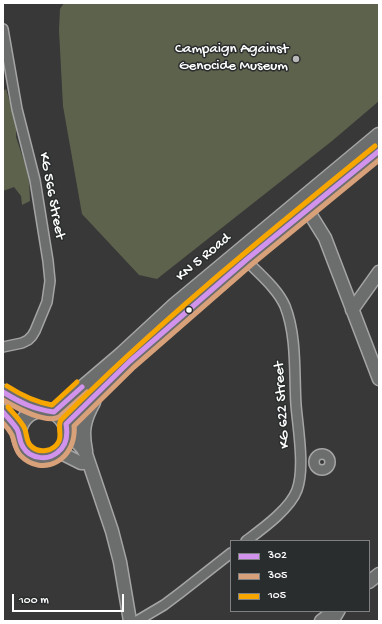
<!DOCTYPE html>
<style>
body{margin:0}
#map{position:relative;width:382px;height:624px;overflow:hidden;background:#383838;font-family:"Gochi Hand",sans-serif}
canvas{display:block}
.frame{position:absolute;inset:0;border:4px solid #fff;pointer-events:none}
.legend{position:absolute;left:230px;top:540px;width:140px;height:72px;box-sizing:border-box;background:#2a2d2e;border:1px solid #7f8182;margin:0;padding:5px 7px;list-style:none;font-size:12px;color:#fff}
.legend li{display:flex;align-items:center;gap:8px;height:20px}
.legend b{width:20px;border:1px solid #7f8182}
.scale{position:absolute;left:12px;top:594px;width:112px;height:18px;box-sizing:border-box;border:2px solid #fff;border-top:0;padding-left:5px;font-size:12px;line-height:14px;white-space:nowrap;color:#fff;-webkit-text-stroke:3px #2a2d2e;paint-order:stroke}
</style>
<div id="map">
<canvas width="382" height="624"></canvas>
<div class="frame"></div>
<ul class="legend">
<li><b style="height:5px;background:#d193ec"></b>302</li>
<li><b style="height:5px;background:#d9a179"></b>305</li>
<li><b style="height:5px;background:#f7a600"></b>105</li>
</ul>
<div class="scale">100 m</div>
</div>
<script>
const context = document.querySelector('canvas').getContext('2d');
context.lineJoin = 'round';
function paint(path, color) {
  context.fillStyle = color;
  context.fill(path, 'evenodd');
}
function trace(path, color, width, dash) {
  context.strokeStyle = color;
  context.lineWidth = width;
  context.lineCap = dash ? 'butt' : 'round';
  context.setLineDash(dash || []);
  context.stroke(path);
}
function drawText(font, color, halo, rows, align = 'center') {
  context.font = font + ' "Gochi Hand",sans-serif';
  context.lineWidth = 3;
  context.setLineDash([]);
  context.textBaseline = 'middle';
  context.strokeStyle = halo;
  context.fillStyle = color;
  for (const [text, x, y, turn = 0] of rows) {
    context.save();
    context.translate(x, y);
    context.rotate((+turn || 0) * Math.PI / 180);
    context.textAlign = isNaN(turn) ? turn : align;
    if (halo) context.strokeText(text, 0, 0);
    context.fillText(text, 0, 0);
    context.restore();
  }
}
paint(new Path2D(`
 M 64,3 L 379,3 L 379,101 L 332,141 L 157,279 L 139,275 L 82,214 L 63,106 L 59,30 L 60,9 Z
 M 6,89 L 16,124 L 16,137 L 25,164 L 29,181 L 30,201 L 22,205 L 21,196 L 14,187 L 3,191 L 3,91 Z`), '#5d624c');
const minor = new Path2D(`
 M 3,29 L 17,109 L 35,180 L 48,261 L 50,281 L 47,302 L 35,331 L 32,336 L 28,340 L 22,343 L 3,347
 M314 462a8 8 0 1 1 16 0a8 8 0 1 1-16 0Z
 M 246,541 C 262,529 290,509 297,490 C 305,468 298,429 296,405 C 294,374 297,336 285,306 C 277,288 259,274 246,260
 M 137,621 L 164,605 L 180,593 L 231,553
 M 334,621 L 340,611`);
const secondary = new Path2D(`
 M 307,209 L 325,238 L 379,379
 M 352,310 L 379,272
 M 68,433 L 85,451 L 112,531 L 120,562 L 130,621
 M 59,452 L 81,463 L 88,463
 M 369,582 L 379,574
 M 321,621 L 334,611`);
const primary = new Path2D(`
 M 3,392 L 23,404 L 41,410
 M19 434a24 24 0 1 1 48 0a24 24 0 1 1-48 0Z
 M 3,412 L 19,432
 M 54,412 L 122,354 L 175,305 L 379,135
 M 66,424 L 129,362 L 246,260 L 379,151
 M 85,451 C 81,431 83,420 93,402`);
trace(minor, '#a5a5a5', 12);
trace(secondary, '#a5a5a5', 15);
trace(primary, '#a5a5a5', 17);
trace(minor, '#6c6d6d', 9);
trace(secondary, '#6c6d6d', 12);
trace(primary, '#6c6d6d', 14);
trace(new Path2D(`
 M 3,392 C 21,403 33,409 54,412 L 82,387
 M 3,412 C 8,418 13,423 17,429 C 20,435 19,441 23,447 C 30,459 48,461 58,452 C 67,445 68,435 66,424 L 129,362 L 246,260 L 379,151`), '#d193ec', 5);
trace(new Path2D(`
 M 3,400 C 15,407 46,424 59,417 L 87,392
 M 3,423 C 6,426 10,431 12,435 C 15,443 15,449 20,455 C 43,479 77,459 74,426 L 134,367 L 251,265 L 379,160`), '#d9a179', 5);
trace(new Path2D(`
 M 7,386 C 21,395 35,402 52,405 L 77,382
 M 8,407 C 14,414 20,420 24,427 C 27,433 26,440 30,445 C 38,454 54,452 59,441 C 62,434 57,426 61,420 C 159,321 267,234 375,146`), '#f7a600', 5);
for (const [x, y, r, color] of [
 [296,59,4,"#b9b9b9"],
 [189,310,3.5,"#fff"]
]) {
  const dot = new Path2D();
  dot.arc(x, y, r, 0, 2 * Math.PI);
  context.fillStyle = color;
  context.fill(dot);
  trace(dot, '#2a2d2e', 1.5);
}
drawText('15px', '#fff', '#2a2d2e', [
 ["Campaign Against",288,50],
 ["Genocide Museum",288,67]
], 'right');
drawText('15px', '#fff', '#2a2d2e', [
 ["KG 566 Street",51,196,79],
 ["KN 5 Road",204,258,-40],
 ["KG 622 Street",283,405,-94]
]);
</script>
